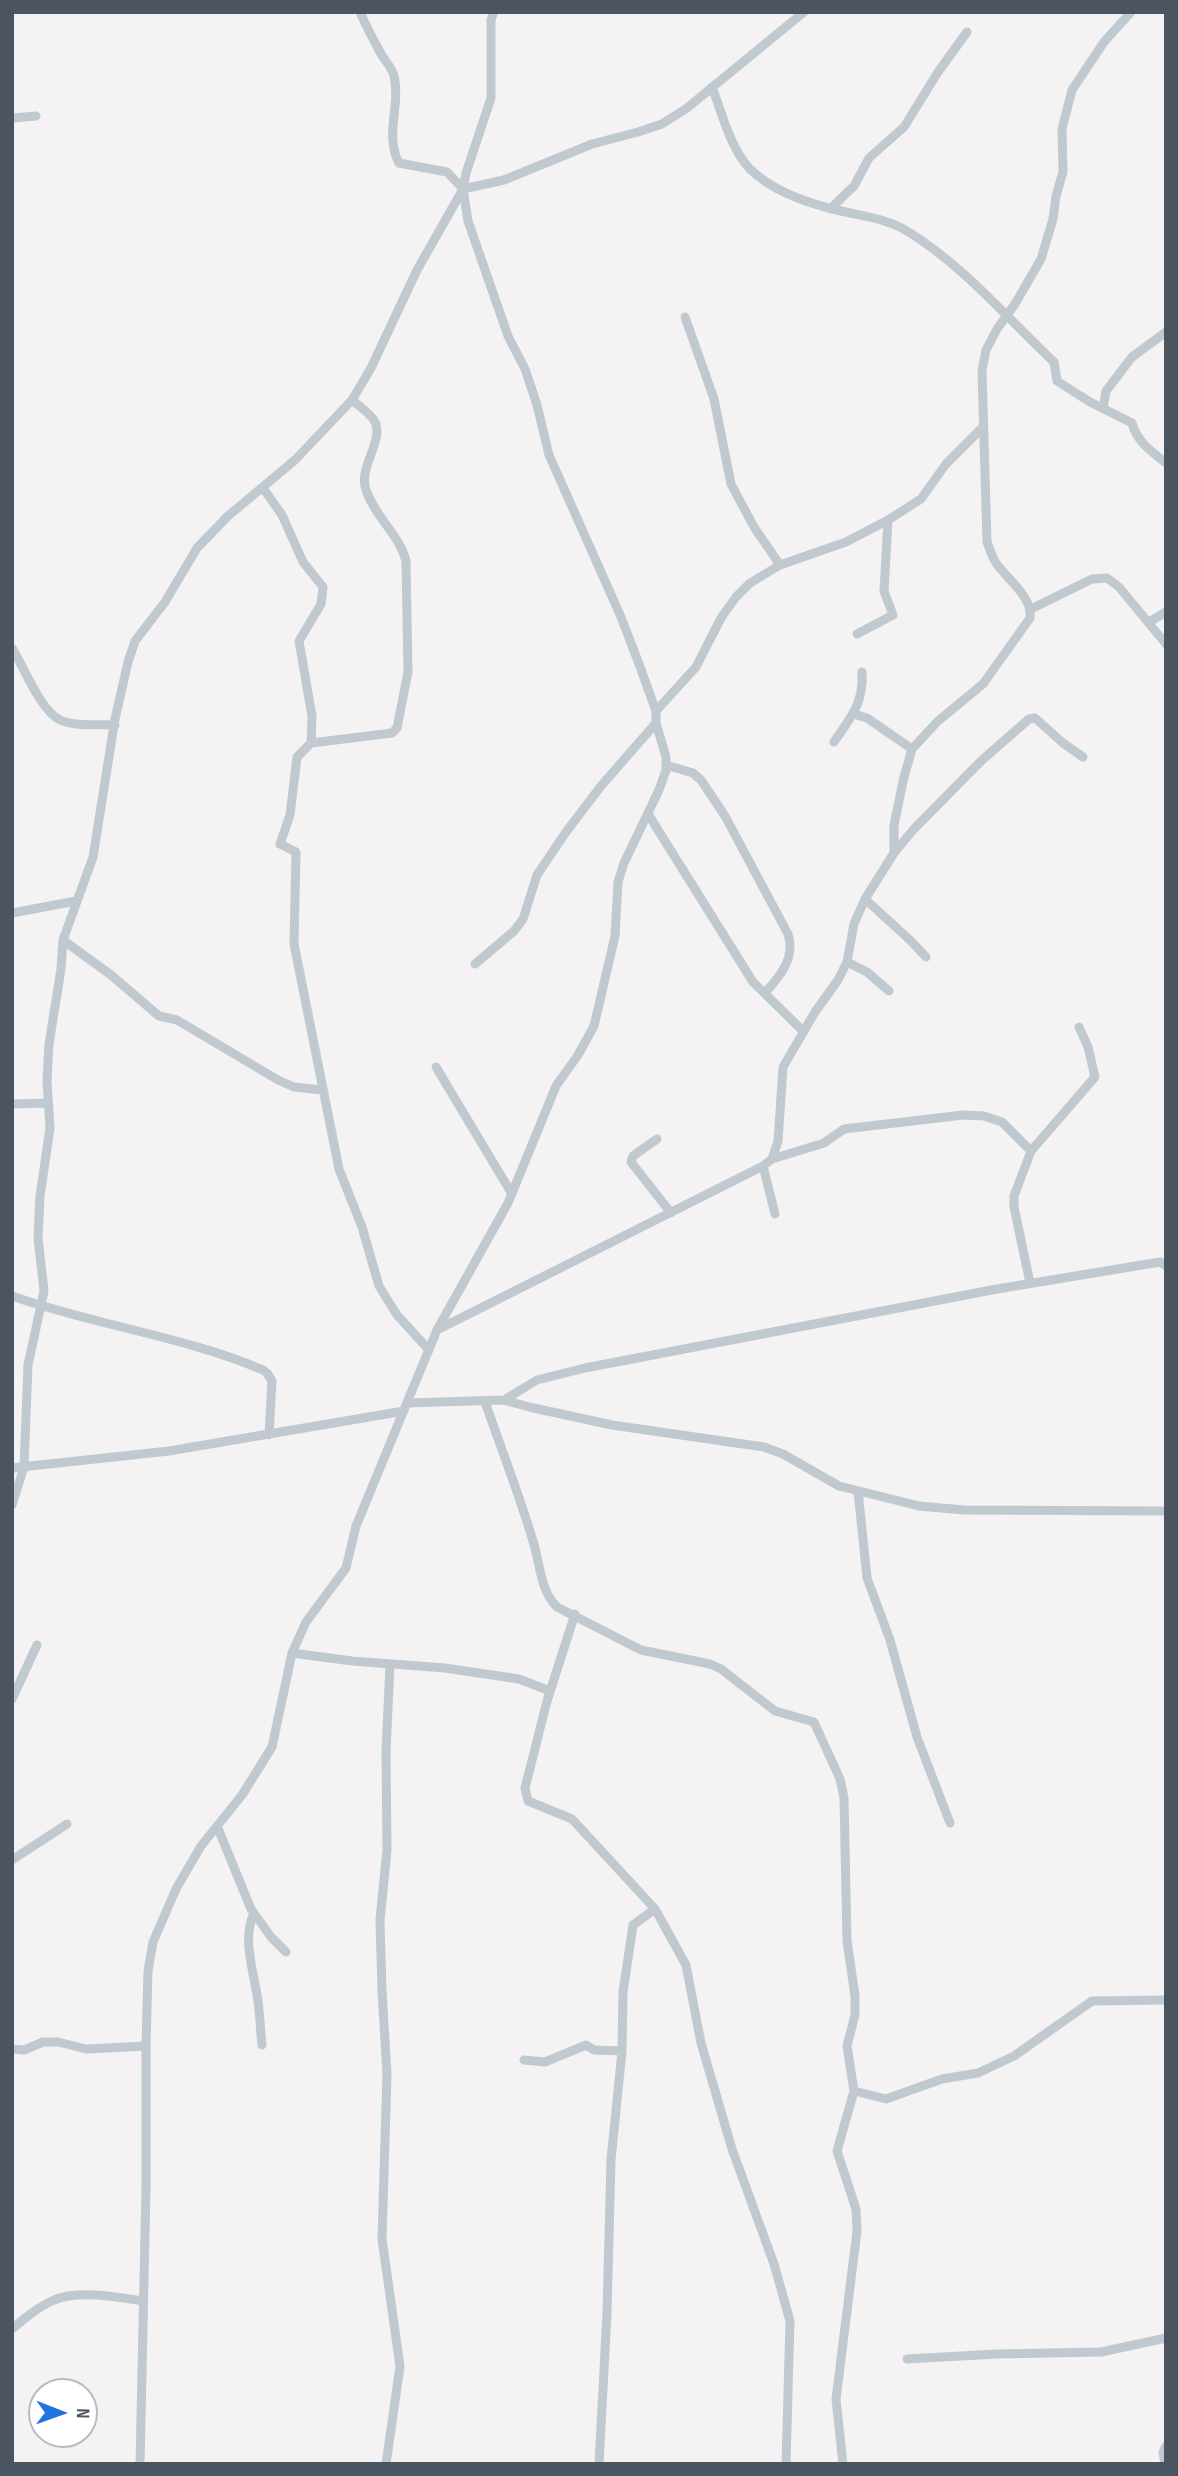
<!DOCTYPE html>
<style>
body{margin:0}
#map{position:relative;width:1178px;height:2476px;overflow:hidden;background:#f4f2f2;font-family:"Sofia Sans Condensed",sans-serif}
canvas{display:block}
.frame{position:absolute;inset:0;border:14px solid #4a555f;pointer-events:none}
.north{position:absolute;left:28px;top:2378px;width:70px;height:70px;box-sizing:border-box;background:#fff;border:2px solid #b7bbbf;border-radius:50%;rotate:91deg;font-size:19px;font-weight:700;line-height:28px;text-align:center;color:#4a555f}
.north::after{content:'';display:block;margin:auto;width:24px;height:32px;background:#2174df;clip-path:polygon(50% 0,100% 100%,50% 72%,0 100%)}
</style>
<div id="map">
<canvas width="1178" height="2476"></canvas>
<div class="frame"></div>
<div class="north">N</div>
</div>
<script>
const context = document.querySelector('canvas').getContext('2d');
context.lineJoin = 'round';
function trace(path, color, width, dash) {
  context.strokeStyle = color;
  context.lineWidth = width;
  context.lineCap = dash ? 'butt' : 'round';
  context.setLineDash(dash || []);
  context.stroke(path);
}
trace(new Path2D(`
 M 360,12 C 366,26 373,39 380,52 C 384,60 392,67 394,76 C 401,105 384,135 399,163 L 447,172 L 463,189
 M 712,87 C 722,113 730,148 750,169 C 773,192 810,204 841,211 C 862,216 888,219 907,231 C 963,265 1006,317 1054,362 L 1057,381 L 1090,402 L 1132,423 C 1137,442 1151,451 1166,463
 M 12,118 L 36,116
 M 830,209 L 854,186 L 869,158 L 904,127 L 938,72 L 967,32
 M 685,317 L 714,399 L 731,484 L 754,527 L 780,565
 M 1103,408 L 1106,391 L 1132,357 L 1166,332
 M 263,488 L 282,515 L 303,562 L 323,587 L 321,604 L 299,641 L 312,716 L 311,743 L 297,757 L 290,815 L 280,844 L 296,852 L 294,944 L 339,1169 L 362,1227 L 379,1286 L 397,1315 L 429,1350
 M 1031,609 L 1092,579 L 1107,578 L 1119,587 L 1166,644
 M 1149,622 L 1166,612
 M 857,634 L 893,615 L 884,591 L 888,520
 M 12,648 C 24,667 40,710 60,720 C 76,727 98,724 115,725
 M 656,711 L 696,667 L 721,618 L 736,597 L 750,583 L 780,565 L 846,542 L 888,520 L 921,499 L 946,464 L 984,426
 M 854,714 L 867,718 L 912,749
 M 834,742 C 851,717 864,703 862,672
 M 311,743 L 392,733 L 397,728 L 408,672 L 406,561 C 399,534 375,517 366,490 C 358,467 384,441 375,422 C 371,414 359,406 352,400
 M 666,765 L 693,773 L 701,780 L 725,816 L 788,934 C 796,958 780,976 765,993
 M 648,814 L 753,982 L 803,1031
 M 894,853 L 913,830 L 981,761 L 1029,719 L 1035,718 L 1063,743 L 1083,757
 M 865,899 L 911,941 L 926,957
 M 12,913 L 76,901
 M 63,940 L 111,975 L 159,1016 L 177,1020 L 278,1080 L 294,1087 L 322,1090
 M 847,962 L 867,972 L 889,991
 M 475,964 L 514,931 L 523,919 L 537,875 L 566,832 L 601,786 L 656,723
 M 436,1067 L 512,1194
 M 12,1104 L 48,1103
 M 657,1139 L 633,1156 L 631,1162 L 671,1213
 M 772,1159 L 824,1143 L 844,1129 L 963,1115 L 984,1116 L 1002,1122 L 1031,1151
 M 763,1166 L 775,1214
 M 1030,1283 L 1014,1207 L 1014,1196 L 1031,1151 L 1095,1077 L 1088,1047 L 1079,1027
 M 12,1296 C 94,1325 183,1336 263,1370 L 267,1373 L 272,1381 L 269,1435
 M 439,1329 L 763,1166 L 772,1159 L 778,1141 L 783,1067 L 815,1012 L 838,980 L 847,962 L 854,924 L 865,899 L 894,853 L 894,825 L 904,777 L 912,749 L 938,721 L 983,684 L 1030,618 C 1033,597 1007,579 996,563 C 992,557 990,549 987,542 L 982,371 L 986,350 L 997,329 L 1015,304 L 1041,259 L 1053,219 L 1056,196 L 1063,172 L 1062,129 L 1072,90 L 1104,42 L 1131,12
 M 504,1400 L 537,1380 L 585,1368 L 997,1289 L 1160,1262 L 1166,1266
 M 485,1402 C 501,1448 519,1494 533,1541 C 540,1562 540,1591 557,1607 L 641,1650 L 710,1664 L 721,1669 L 775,1711 L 814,1722 L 840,1779 L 844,1798 L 847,1941 L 855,1996 L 855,2015 L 847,2046 L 854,2091 L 837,2151 L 856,2209 L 857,2231 L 836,2399 L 843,2464
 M 408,1403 L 504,1400 L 529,1407 L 612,1425 L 764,1447 L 783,1454 L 839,1486 L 919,1506 L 964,1510 L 1166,1511
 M 12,1468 L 169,1451 L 404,1411
 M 858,1491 L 867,1578 L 890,1640 L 917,1737 L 950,1823
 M 12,1505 L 24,1467 L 28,1365 L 44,1291 L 38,1238 L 40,1196 L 50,1128 L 47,1081 L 49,1044 L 61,969 L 63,940 L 93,857 L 115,719 L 128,662 L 135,641 L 165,602 L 197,548 L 228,516 L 295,460 L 352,400 L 371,368 L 417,270 L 463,189 L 504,180 L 592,144 L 638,132 L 662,124 L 687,108 L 804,12
 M 575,1614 L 547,1701 L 525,1788 L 528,1801 L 572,1819 L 655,1909 L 686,1965 L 701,2043 L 732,2149 L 774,2264 L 790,2321 L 786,2464
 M 292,1653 L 352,1661 L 445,1668 L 519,1679 L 550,1691
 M 12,1699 L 37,1645
 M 217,1826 L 251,1909 L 271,1937 L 286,1952
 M 12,1860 L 67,1824
 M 254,1913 C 242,1938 253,1969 257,1995 C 260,2011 260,2028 262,2045
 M 12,2049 L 24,2050 L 43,2042 L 58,2042 L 86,2049 L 146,2046
 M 524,2060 L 545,2062 L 586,2045 L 594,2050 L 622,2051
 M 854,2091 L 886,2099 L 942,2079 L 978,2073 L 1014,2056 L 1092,2001 L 1166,2000
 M 12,2329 C 25,2318 38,2307 54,2300 C 79,2290 117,2297 143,2301
 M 907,2359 L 997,2354 L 1101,2352 L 1166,2338
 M 140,2464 L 146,2188 L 146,2046 L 148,1971 L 153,1942 L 176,1889 L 201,1846 L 242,1795 L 272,1747 L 292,1653 L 306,1622 L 346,1568 L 356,1526 L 437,1330 L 508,1203 L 556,1086 L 578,1055 L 594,1026 L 615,936 L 618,882 L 624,863 L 659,790 L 666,770 L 666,757 L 656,723 L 656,711 L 639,664 L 621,617 L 549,455 L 537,405 L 525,369 L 508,336 L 468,221 L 463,189 L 466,173 L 491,98 L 491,20 L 494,12
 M 386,2464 L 400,2366 L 382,2239 L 387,2074 L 382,1991 L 380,1920 L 387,1850 L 386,1752 L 390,1664
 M 599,2464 L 607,2313 L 611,2160 L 622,2051 L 623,1992 L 633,1925 L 655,1909
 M 1165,2464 L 1163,2452 L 1166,2446`), '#c0c9d0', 9);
</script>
